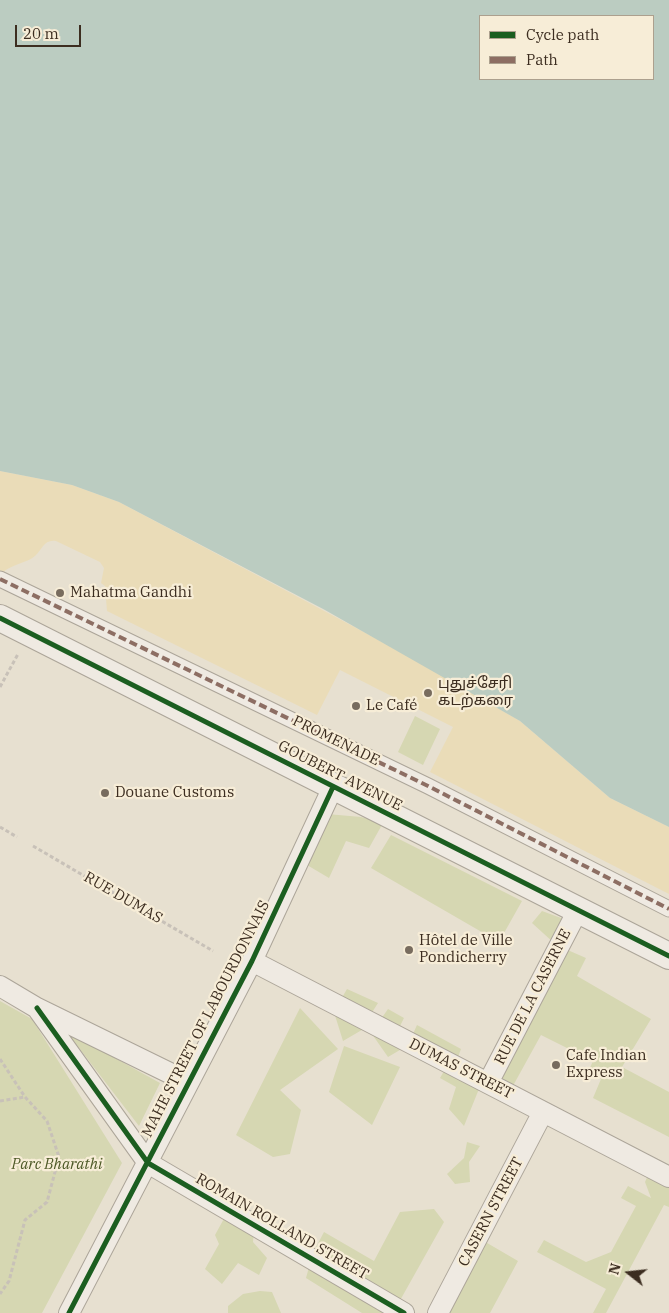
<!DOCTYPE html>
<meta charset="utf-8">
<style>
body{margin:0}
#map{position:relative;width:669px;height:1313px;overflow:hidden;background:#e7e0d0;font-family:"IBM Plex Serif",serif}
canvas{display:block}
.legend{position:absolute;left:479px;top:15px;width:175px;height:65px;box-sizing:border-box;background:#f7edd7;border:1px solid #aca08e;margin:0;padding:6px 9px;list-style:none;font-size:15px;color:#3c2d20}
.legend li{display:flex;align-items:center;gap:10px;height:25px}
.legend b{width:25px;border:1px solid #aca08e}
.north{position:absolute;left:604px;top:1248px;width:50px;height:50px;-webkit-text-stroke:4px #f7edd7;paint-order:stroke;rotate:286deg;font-size:14px;font-weight:700;line-height:20px;text-align:center;color:#3c2d20}
.north::after{content:'';display:block;margin:auto;width:18px;height:22px;background:#3c2d20;clip-path:polygon(50% 0,100% 100%,50% 72%,0 100%)}
.scale{position:absolute;left:15px;top:25px;width:66px;height:22px;box-sizing:border-box;border:2px solid #3c2d20;border-top:0;padding-left:6px;font-size:15px;line-height:18px;white-space:nowrap;color:#3c2d20;-webkit-text-stroke:4px #f7edd7;paint-order:stroke}
</style>
<div id="map">
<canvas width="669" height="1313"></canvas>
<ul class="legend">
<li><b style="height:6px;background:#1b5e20"></b>Cycle path</li>
<li><b style="height:6px;background:#8d6e63"></b>Path</li>
</ul>
<div class="north">N</div>
<div class="scale">20 m</div>
</div>
<script>
const context = document.querySelector('canvas').getContext('2d');
context.lineJoin = 'round';
function paint(path, color) {
  context.fillStyle = color;
  context.fill(path, 'evenodd');
}
function trace(path, color, width, dash) {
  context.strokeStyle = color;
  context.lineWidth = width;
  context.lineCap = dash ? 'butt' : 'round';
  context.setLineDash(dash || []);
  context.stroke(path);
}
function drawText(font, color, halo, rows, align = 'center') {
  context.font = font + ' "IBM Plex Serif","Noto Sans Tamil",serif';
  context.lineWidth = 4.5;
  context.setLineDash([]);
  context.textBaseline = 'middle';
  context.strokeStyle = halo;
  context.fillStyle = color;
  for (const [text, x, y, turn = 0] of rows) {
    context.save();
    context.translate(x, y);
    context.rotate((+turn || 0) * Math.PI / 180);
    context.textAlign = isNaN(turn) ? turn : align;
    if (halo) context.strokeText(text, 0, 0);
    context.fillText(text, 0, 0);
    context.restore();
  }
}
paint(new Path2D(`
 M 415,716 L 440,729 L 423,765 L 398,752 Z
 M 327,814 L 361,817 L 383,823 L 369,848 L 346,841 L 329,878 L 307,865 Z
 M 391,835 L 522,901 L 499,942 L 371,868 Z
 M 542,911 L 561,918 L 561,932 L 554,943 L 532,923 Z
 M 563,948 L 586,958 L 577,976 L 651,1019 L 622,1067 L 669,1092 L 669,1137 L 593,1098 L 601,1079 L 589,1070 L 593,1061 L 541,1035 L 509,1093 L 491,1083 Z
 M 347,989 L 378,1003 L 371,1014 L 381,1019 L 388,1009 L 404,1018 L 398,1030 L 412,1036 L 417,1025 L 461,1049 L 455,1065 L 340,1001 Z
 M 0,1001 L 32,1019 L 122,1163 L 42,1313 L 0,1313 Z
 M 300,1008 L 338,1049 L 280,1090 L 301,1110 L 290,1154 L 273,1157 L 236,1135 Z
 M 333,1009 L 405,1047 L 388,1057 L 367,1027 L 343,1041 Z
 M 66,1031 L 160,1083 L 139,1126 Z
 M 344,1046 L 400,1067 L 372,1125 L 329,1092 Z
 M 447,1066 L 481,1084 L 464,1126 L 449,1109 L 456,1087 L 440,1078 Z
 M 467,1142 L 480,1146 L 469,1162 L 470,1182 L 455,1184 L 447,1174 L 464,1158 Z
 M 649,1173 L 669,1184 L 669,1207 L 664,1205 L 606,1313 L 593,1313 L 606,1289 L 537,1252 L 544,1240 L 586,1262 L 611,1252 L 636,1206 L 621,1198 L 628,1186 L 651,1198 L 645,1182 Z
 M 434,1209 L 444,1222 L 398,1304 L 313,1253 L 324,1232 L 374,1261 L 400,1212 Z
 M 226,1215 L 254,1230 L 253,1242 L 267,1258 L 259,1275 L 238,1263 L 222,1284 L 205,1269 L 219,1244 L 215,1235 Z
 M 482,1240 L 518,1261 L 490,1313 L 447,1313 Z
 M 311,1260 L 387,1313 L 362,1313 L 306,1278 Z
 M 260,1291 L 272,1292 L 281,1313 L 228,1313 L 228,1306 L 243,1294 Z`), '#d6d7b2');
paint(new Path2D(`
 M 0,471 L 72,485 L 119,502 L 409,656 L 520,721 L 610,798 L 669,827 L 669,894 L 430,772 L 453,727 L 340,670 L 317,715 L 107,611 L 105,586 L 101,583 L 104,568 L 100,562 L 56,541 C 44,539 42,550 35,556 C 29,562 13,564 3,572 L 0,571 Z`), '#eadcb8');
paint(new Path2D(`
 M 0,0 L 669,0 L 669,827 L 610,798 L 520,721 L 325,610 L 119,502 L 72,485 L 0,471 ZM 480,16 L 653,16 L 653,79 L 480,79 Z`), '#bbccc1');
const pedestrian = new Path2D(`
 M 0,579 L 428,786 L 669,909`);
const minor = new Path2D(`
 M 252,961 L 669,1177
 M 0,986 L 37,1008 L 188,1082
 M 37,1008 L 148,1163 L 404,1313
 M 488,1083 L 578,910
 M 69,1313 L 252,961 L 333,787
 M 438,1313 L 543,1112`);
const tertiary = new Path2D(`
 M 0,618 L 669,956`);
trace(pedestrian, '#aca599', 17);
trace(minor, '#aca599', 22);
trace(tertiary, '#aca599', 28);
trace(new Path2D(`
 M 0,687 L 18,654
 M 0,827 L 17,837
 M 33,846 L 213,951
 M 0,1059 L 25,1097 L 47,1121 L 59,1157 L 47,1202 L 25,1220 L 9,1281 L 0,1294
 M 0,1101 L 25,1097`), '#c8c1b8', 3, [4, 2.5]);
trace(pedestrian, '#efeae2', 15);
trace(minor, '#efeae2', 20);
trace(tertiary, '#efeae2', 26);
trace(new Path2D(`
 M 0,579 L 428,786 L 669,909`), '#8d6e63', 4, [8, 4]);
trace(new Path2D(`
 M 0,618 L 669,956
 M 37,1008 L 148,1163 L 404,1313
 M 69,1313 L 252,961 L 333,787`), '#1b5e20', 5);
for (const [x, y, r, color] of [
 [60,593,5,"#786c5e"],
 [428,693,5,"#786c5e"],
 [356,706,5,"#786c5e"],
 [105,793,5,"#786c5e"],
 [409,950,5,"#786c5e"],
 [556,1065,5,"#786c5e"]
]) {
  const dot = new Path2D();
  dot.arc(x, y, r, 0, 2 * Math.PI);
  context.fillStyle = color;
  context.fill(dot);
  trace(dot, '#f7edd7', 2);
}
drawText('15px', '#3c2d20', '#f7edd7', [
 ["Mahatma Gandhi",70,593],
 ["புதுச்சேரி",438,684],
 ["கடற்கரை",438,701],
 ["Le Café",366,706],
 ["Douane Customs",115,793],
 ["Hôtel de Ville",419,941],
 ["Pondicherry",419,958],
 ["Cafe Indian",566,1056],
 ["Express",566,1073]
], 'left');
drawText('15px', '#3c2d20', '#f7edd7', [
 ["PROMENADE",336,741,26],
 ["GOUBERT AVENUE",340,776,27],
 ["RUE DUMAS",123,898,30],
 ["RUE DE LA CASERNE",533,997,-63],
 ["MAHE STREET OF LABOURDONNAIS",206,1019,-63],
 ["DUMAS STREET",461,1069,27],
 ["CASERN STREET",491,1212,-62],
 ["ROMAIN ROLLAND STREET",282,1227,30]
]);
drawText('italic 15px', '#4d5926', '#f7edd7', [
 ["Parc Bharathi",57,1165]
]);
</script>
